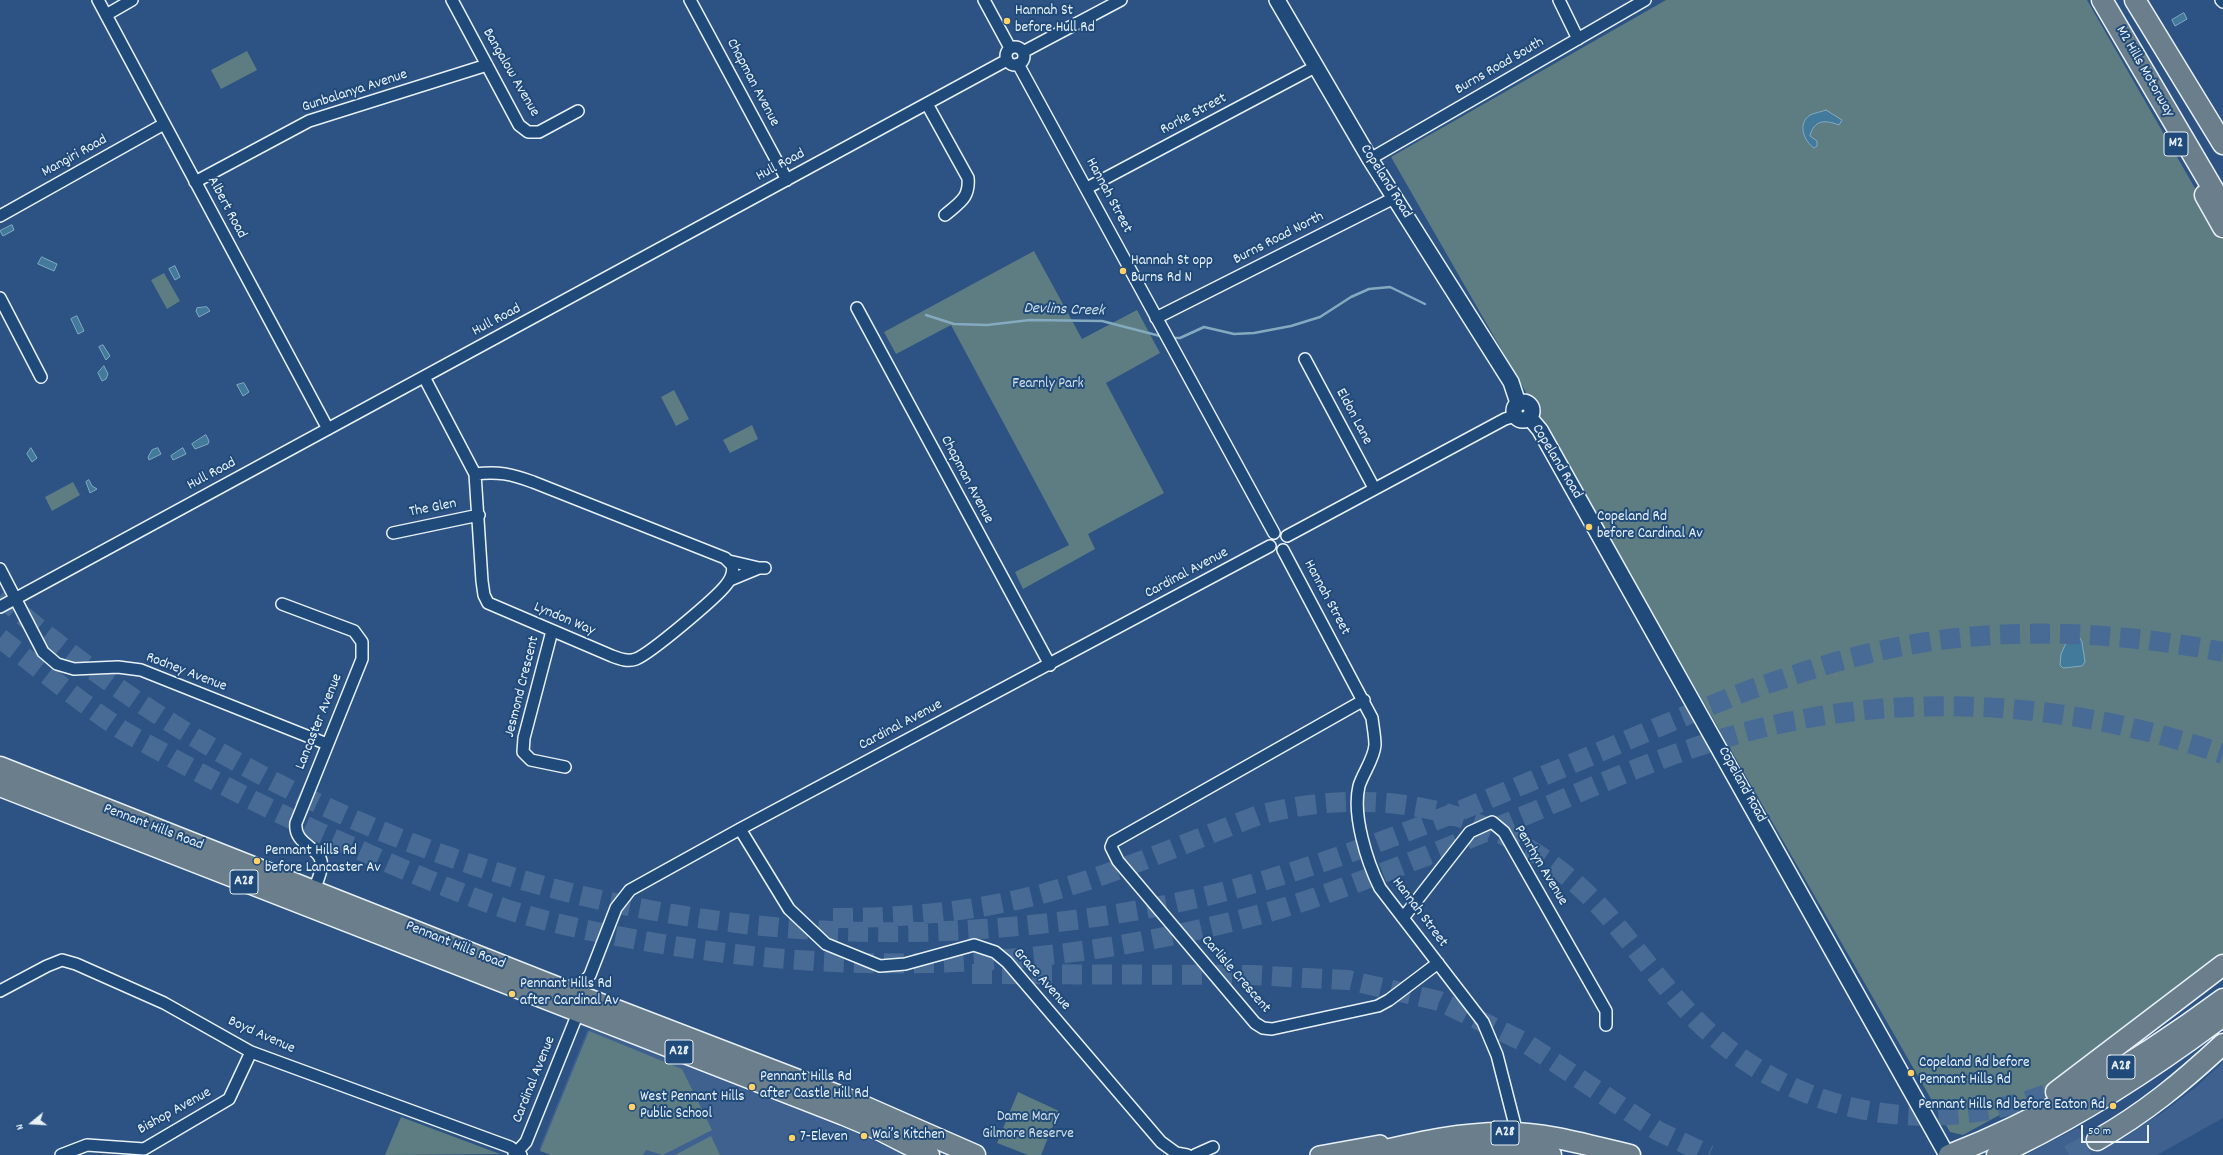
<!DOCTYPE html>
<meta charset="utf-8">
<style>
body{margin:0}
#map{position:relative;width:2223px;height:1155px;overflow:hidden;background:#2c5383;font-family:Dekko,sans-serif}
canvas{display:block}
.north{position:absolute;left:12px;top:1103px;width:40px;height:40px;-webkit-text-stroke:3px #1f4a7a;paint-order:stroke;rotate:252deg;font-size:11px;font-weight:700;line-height:16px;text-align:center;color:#e8f1f8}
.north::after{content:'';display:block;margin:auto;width:14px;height:18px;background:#e8f1f8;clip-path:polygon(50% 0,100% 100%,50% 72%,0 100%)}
.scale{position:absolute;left:2081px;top:1125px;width:68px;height:18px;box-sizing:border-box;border:2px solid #e8f1f8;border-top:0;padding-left:5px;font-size:12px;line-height:14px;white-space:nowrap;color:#e8f1f8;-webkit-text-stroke:3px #1f4a7a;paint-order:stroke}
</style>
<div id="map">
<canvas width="2223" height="1155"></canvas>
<div class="north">N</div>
<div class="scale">50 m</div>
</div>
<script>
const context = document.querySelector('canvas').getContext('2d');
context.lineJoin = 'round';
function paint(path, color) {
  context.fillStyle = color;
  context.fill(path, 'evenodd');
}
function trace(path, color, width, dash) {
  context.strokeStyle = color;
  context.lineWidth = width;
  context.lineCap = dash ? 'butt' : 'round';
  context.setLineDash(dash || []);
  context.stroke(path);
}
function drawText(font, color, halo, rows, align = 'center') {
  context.font = font + ' Dekko,sans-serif';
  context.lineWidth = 4;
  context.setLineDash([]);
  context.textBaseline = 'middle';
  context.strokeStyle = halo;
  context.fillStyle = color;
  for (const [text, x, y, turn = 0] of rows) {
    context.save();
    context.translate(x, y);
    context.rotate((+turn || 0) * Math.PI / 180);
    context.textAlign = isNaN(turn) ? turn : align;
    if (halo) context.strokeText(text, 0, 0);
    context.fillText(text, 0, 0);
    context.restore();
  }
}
paint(new Path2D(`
 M 591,1029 L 852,1131 L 905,1155 L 555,1155 L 539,1149 L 587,1031 Z
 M 2223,1062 L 2223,1118 L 2157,1155 L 2025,1155 L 2077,1128 L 2080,1129 L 2094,1150 L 2098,1151 L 2162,1113 L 2196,1087 Z`), '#3f6190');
paint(new Path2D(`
 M 1666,0 L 2087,0 L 2223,237 L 2223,954 L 2058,1083 L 1963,1135 L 1950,1132 L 1391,157 Z
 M 247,51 L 257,70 L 221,89 L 211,70 Z
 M 1034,251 L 1082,339 L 1137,310 L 1160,353 L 1106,383 L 1164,493 L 1088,534 L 1095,549 L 1023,589 L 1015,572 L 1069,545 L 951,325 L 896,354 L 884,332 Z
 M 164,273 L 180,301 L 167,309 L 151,280 Z
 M 674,390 L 689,419 L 676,426 L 661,397 Z
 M 752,425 L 758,439 L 730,453 L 723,440 Z
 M 73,482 L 80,495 L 52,511 L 45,497 Z
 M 589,1031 L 682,1069 L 712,1130 L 663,1155 L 646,1150 L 643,1155 L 551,1155 L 540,1151 Z
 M 1018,1092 L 1059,1111 L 1041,1155 L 1028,1155 L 997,1143 Z
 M 401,1117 L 500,1154 L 385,1155 Z
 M 711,1136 L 720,1155 L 675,1155 Z`), '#5e7d82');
const water = new Path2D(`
 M 2184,13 L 2187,19 L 2175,26 L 2172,20 Z
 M 1826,110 L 1842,120 L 1839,125 C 1826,120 1814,119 1810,136 L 1817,141 L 1817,146 L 1814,148 C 1804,141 1797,124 1810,115 C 1814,113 1821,112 1826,110 Z
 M 12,225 L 14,230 L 3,236 L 0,231 Z
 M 42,257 L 57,264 L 54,271 L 38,264 Z
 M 175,266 L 180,277 L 175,280 L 169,269 Z
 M 207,307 L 210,311 L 199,317 L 196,311 L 197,308 Z
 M 77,316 L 84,331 L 78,334 L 71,319 Z
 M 103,345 L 110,356 L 106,360 L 99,347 Z
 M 104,366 L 108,374 L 106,379 L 102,381 L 98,373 Z
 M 244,383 L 249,392 L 243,396 L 237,385 Z
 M 206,435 L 209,441 L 208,444 L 195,449 L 192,444 Z
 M 31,448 L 37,458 L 32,462 L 27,454 Z
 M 158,448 L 161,454 L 149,460 L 148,457 L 152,450 Z
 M 183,448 L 186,454 L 173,460 L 171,456 Z
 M 89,480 L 92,486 L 97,489 L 90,493 L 86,482 Z
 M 2076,631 L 2082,642 L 2085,662 L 2082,666 L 2063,668 L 2060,665 L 2061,654 L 2071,632 Z`);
paint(water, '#417a9b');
trace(water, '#84aac0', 1);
trace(new Path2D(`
 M 926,315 L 954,324 L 987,325 L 1030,320 L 1102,321 L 1164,337
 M 1171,338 L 1180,338 L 1204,327 L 1234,334 L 1254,333 L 1291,326 L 1320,317 L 1351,297 L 1369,289 L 1390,287 L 1425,304`), '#84aac0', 2.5);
trace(new Path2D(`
 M 0,596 C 270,831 625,954 983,929 C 1067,923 1152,911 1234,889 C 1412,841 1580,756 1752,689 C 1788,677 1825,664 1862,655 C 1980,625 2104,629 2223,652
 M 0,638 C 40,669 80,702 122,730 C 139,740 157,749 174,759 C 222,785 271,810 321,833 C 382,860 443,888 506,909 C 555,925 605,934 656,943 C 823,971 993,971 1159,938 C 1209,928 1259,916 1308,900 C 1386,873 1462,842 1538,810 C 1592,787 1646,763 1702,745 C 1874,688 2054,696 2223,754
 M 833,918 C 912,918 991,910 1066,887 C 1132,867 1195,839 1259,815 C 1387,781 1512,812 1603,910 C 1643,955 1676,1007 1724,1045 C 1823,1125 1957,1136 2071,1084
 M 972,974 L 1250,975 L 1348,980 L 1439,1001 L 1524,1042 L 1658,1131 L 1709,1155
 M 2069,1155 L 2097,1140`), '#486b95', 20, [20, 10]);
const street = new Path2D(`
 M 98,0 L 328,429
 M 452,0 L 519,125 L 528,132 L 539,132 L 578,111
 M 690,0 L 787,180
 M 984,0 L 1010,48
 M 1559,0 L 1578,39
 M 2221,0 L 2223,2
 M 106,15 L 132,0
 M1006 56a9 9 0 1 1 18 0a9 9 0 1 1-18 0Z
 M 1023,52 L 1121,0
 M 1018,64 L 1274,533
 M 927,104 L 968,178 C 970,198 959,203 945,215
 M 1370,159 L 1645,0
 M 195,182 L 309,121 L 487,65
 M 1087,188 L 1315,67
 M 0,216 L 164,124
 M 0,298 L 41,377
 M 857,308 L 1050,665
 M 1156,318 L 1394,198
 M 1305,359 L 1374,488
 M 424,377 L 475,474 L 482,581 L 484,595 L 488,603 L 612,656 C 620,659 628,662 636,659 C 651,653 716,598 726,585 C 731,579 734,572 732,565 L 725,558 L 533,482 C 511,474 498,471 475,474
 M 393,533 L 479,515
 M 1287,536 L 1505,419 L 1515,416
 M 1283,550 L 1372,718 C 1373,727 1375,736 1375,745 C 1374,759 1363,773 1359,786 C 1352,815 1367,862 1380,888 L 1483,1022 L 1497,1055 L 1517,1133
 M 729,561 L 759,568 L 765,568
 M 0,569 L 43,652 L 57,664 L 74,669 L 118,667 L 141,670 L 327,744
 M 730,580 L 759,568
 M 282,604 L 354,631 L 362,642 L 362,659 L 296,823 C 293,847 326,847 321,869 C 320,876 316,884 314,890
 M 0,607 L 1007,60
 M 552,631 L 524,738 L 523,752 L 531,760 L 565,767
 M 1364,700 L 1113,842 L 1111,847 L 1118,861 L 1255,1023 L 1263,1028 L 1272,1029 L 1378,1006 L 1389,1000 L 1438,963
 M 740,829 L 789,909 L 826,944 L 880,966 L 905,964 L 974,945 L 995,952 L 1007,962 L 1161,1142 L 1176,1153 L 1187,1155
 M 1403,918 L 1470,832 L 1492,822 L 1504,832 L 1606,1011 L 1606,1025
 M 0,991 L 47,966 L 62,960 L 76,964 L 164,1003 L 251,1052 L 510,1147 L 521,1155
 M 578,995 L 583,983 L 590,975 L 616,908 L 630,890 L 740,829 L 1270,546
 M 61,1155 L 87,1145 L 144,1149 L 229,1099 L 251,1052
 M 514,1155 L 526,1142 L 578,1013
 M 1195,1155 L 1213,1147`);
const secondary = new Path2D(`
 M 1277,0 L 1370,159 L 1511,382 L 1518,403
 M1514 411a9 9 0 1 1 18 0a9 9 0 1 1-18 0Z
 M 1529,417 L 1540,430 L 1947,1155`);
const primary = new Path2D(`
 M 1319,1155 L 1380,1144`);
const highway = new Path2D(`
 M 2102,0 L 2223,206
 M 2135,0 L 2223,144
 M 2205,195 L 2223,227
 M 0,767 L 559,988 L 845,1098 L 975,1155
 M 0,786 L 844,1115 L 882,1131 L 929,1155
 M 2056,1092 L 2223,965
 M 2097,1140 C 2146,1112 2182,1082 2223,1044
 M 1364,1155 C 1412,1144 1458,1132 1508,1133 C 1549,1133 1590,1146 1630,1155
 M 1420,1155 C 1462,1146 1510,1144 1551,1155
 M 1949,1155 C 2047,1117 2139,1061 2223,999
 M 1997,1155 C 2078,1118 2152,1069 2223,1016`);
trace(street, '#e8f1f8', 14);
trace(secondary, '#e8f1f8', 18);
trace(primary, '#e8f1f8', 20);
trace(highway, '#e8f1f8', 23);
trace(street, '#1f4a7a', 11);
trace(secondary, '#1f4a7a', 15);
trace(primary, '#6b7e8b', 17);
trace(highway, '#6b7e8b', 20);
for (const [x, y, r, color] of [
 [1007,21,4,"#ffd166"],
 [1123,271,4,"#ffd166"],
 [1589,527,4,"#ffd166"],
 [257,861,4,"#ffd166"],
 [512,994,4,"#ffd166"],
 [1911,1073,4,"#ffd166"],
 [752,1087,4,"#ffd166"],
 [2113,1106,4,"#ffd166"],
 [632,1107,4,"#ffd166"],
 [864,1136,4,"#ffd166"],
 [792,1138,4,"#ffd166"]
]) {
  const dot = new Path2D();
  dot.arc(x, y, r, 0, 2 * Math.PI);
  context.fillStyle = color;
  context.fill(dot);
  trace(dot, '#1f4a7a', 1.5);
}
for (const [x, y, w] of [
 [2176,144,24],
 [244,882,28],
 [679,1052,28],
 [2121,1067,28],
 [1505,1133,28]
]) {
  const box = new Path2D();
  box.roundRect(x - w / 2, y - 12, w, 24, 3);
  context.fillStyle = '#1f4a7a';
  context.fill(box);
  trace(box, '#e8f1f8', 1);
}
drawText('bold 14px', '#e8f1f8', null, [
 ["M2",2176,144],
 ["A28",244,882],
 ["A28",679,1052],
 ["A28",2121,1067],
 ["A28",1505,1133]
]);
drawText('15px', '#e8f1f8', '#1f4a7a', [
 ["Hannah St",1015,12],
 ["before Hull Rd",1015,29],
 ["Hannah St opp",1131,262],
 ["Burns Rd N",1131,279],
 ["Copeland Rd",1597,518],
 ["before Cardinal Av",1597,535],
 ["Pennant Hills Rd",265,852],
 ["before Lancaster Av",265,869],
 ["Pennant Hills Rd",520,985],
 ["after Cardinal Av",520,1002],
 ["Copeland Rd before",1919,1064],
 ["Pennant Hills Rd",1919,1081],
 ["Pennant Hills Rd",760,1078],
 ["after Castle Hill Rd",760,1095],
 ["West Pennant Hills",640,1098],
 ["Public School",640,1115],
 ["Pennant Hills Rd before Eaton Rd",2105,1106,"right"],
 ["Wai’s Kitchen",872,1136],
 ["7-Eleven",800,1138]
], 'left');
drawText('15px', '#e8f1f8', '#1f4a7a', [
 ["Burns Road South",1500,67,-30],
 ["M2 Hills Motorway",2144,72,60],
 ["Bangalow Avenue",510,73,60],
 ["Chapman Avenue",752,83,62],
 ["Gunbalanya Avenue",355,92,-18],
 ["Rorke Street",1194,115,-28],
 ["Mangiri Road",75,157,-29],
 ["Hull Road",781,166,-28],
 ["Copeland Road",1385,182,58],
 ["Hannah Street",1108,196,62],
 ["Albert Road",226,208,62],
 ["Burns Road North",1279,239,-27],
 ["Hull Road",497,321,-28],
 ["Eldon Lane",1353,417,62],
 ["Copeland Road",1556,462,59],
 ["Hull Road",212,475,-28],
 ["Chapman Avenue",966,480,62],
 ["The Glen",433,509,-11],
 ["Cardinal Avenue",1187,574,-28],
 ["Hannah Street",1326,598,62],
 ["Lyndon Way",564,620,23],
 ["Rodney Avenue",186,673,21],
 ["Jesmond Crescent",523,687,-76],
 ["Lancaster Avenue",320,722,-68],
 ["Cardinal Avenue",901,726,-28],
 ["Copeland Road",1741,785,61],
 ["Pennant Hills Road",153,828,21],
 ["Penrhyn Avenue",1540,866,59],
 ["Hannah Street",1419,913,53],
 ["Pennant Hills Road",455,946,22],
 ["Carlisle Crescent",1235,975,49],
 ["Grace Avenue",1041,980,48],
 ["Boyd Avenue",261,1036,24],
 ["Cardinal Avenue",535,1080,-68],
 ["Bishop Avenue",175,1112,-29]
]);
drawText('15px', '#d3e0e6', '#1f4a7a', [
 ["Fearnly Park",1048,385],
 ["Dame Mary",1028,1118],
 ["Gilmore Reserve",1028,1135]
]);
drawText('italic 16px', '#cfdfea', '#1f4a7a', [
 ["Devlins Creek",1064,311,2]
]);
</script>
